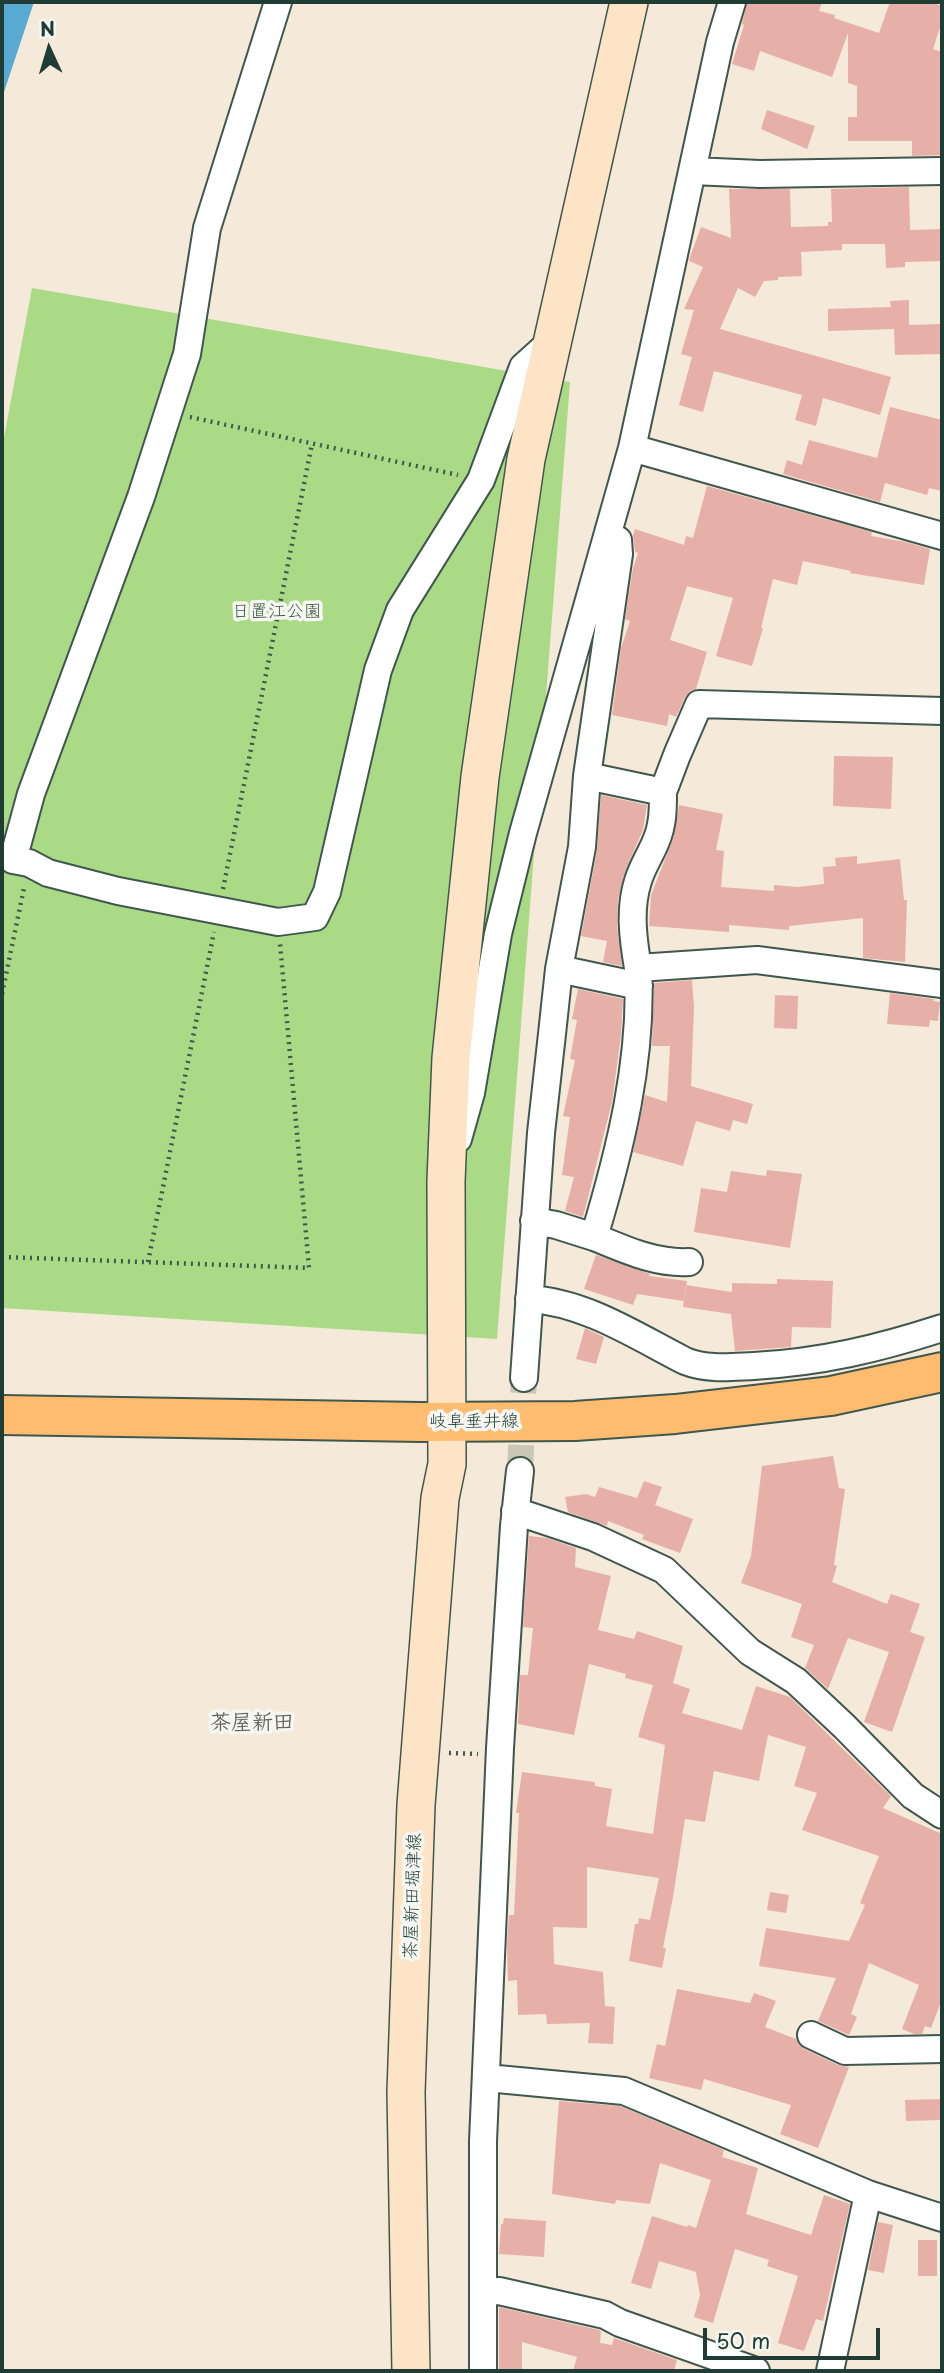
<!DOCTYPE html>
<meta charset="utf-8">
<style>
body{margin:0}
#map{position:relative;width:944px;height:2373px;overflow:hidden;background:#f5e9d9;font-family:"Playpen Sans",sans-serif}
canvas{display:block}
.frame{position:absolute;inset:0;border:4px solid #1f3d34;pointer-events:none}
.north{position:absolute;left:14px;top:14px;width:70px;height:70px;-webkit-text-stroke:5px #f6f6f2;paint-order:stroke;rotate:356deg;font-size:19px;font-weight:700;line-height:28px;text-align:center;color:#1f3d34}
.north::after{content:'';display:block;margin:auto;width:24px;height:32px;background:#1f3d34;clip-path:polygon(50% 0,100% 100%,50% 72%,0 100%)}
.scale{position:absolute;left:703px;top:2328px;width:177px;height:32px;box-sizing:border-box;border:4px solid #1f3d34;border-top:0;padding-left:9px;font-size:21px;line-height:24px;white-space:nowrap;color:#1f3d34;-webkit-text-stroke:5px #f6f6f2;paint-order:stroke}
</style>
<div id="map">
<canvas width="944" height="2373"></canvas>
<div class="frame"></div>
<div class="north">N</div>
<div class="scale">50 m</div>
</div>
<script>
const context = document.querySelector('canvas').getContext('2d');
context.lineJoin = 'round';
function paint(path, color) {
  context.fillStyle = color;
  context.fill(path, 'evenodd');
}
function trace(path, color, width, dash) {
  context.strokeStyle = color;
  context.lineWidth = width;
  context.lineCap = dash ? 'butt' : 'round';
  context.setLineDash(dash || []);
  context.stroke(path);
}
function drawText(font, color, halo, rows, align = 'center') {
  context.font = font + ' "Playpen Sans","Klee One",sans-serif';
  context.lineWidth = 7;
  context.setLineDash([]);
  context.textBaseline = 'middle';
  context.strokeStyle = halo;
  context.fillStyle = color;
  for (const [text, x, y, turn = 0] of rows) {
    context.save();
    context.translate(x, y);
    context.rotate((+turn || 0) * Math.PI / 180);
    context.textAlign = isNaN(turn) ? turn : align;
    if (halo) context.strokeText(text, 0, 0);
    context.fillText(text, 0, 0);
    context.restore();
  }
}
paint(new Path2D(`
 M 32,288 L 570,382 L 497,1339 L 2,1308 L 2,448 Z`), '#abda87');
paint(new Path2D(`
 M 2,2 L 34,2 L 2,98 Z`), '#58aad3');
paint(new Path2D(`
 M 747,2 L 822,2 L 819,11 L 835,15 L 834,18 L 879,33 L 890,2 L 929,2 L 942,6 L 942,21 L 933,49 L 942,52 L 942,155 L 912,156 L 912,141 L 848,141 L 848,117 L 857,117 L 857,86 L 848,83 L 848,33 L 832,77 L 760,51 L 754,71 L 732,64 L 744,25 L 742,24 Z
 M 767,110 L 815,126 L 807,149 L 761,129 Z
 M 909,187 L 910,230 L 942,229 L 942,261 L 905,262 L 905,267 L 886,268 L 885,244 L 842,244 L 842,250 L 801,252 L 802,276 L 778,277 L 778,280 L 764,281 L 755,297 L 738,288 L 720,329 L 891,377 L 880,415 L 823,398 L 816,426 L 795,420 L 802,395 L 714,371 L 703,412 L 679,405 L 692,357 L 681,354 L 694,310 L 684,309 L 703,267 L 689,261 L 690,257 L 701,227 L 731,238 L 729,189 L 790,189 L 791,227 L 828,226 L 828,222 L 832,222 L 831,189 Z
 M 909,300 L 909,325 L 942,324 L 942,354 L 895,355 L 894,329 L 828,331 L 828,309 L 891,307 L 890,301 Z
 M 890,407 L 942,420 L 942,491 L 929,488 L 927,495 L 885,483 L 880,502 L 783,474 L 787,460 L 802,465 L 809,440 L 877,458 Z
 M 707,486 L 872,532 L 871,536 L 906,542 L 930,549 L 924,585 L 850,573 L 851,571 L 803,561 L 797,585 L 773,579 L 761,628 L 763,628 L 752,666 L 716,656 L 733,598 L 687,586 L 670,640 L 707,652 L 696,689 L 690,691 L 685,697 L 676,717 L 669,714 L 667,726 L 612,715 L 621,648 L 630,621 L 625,619 L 633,568 L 638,553 L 635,552 L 633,536 L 635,529 L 684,545 L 686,536 L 693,538 Z
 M 834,756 L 893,757 L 891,809 L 833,806 Z
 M 601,795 L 647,805 L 643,830 L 625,871 L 618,900 L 617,925 L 622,966 L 603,962 L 607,941 L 581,936 L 597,850 Z
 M 679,805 L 723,814 L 716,850 L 724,851 L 721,887 L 774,891 L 774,885 L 798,887 L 824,884 L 823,867 L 836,866 L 835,858 L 857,856 L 857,864 L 900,859 L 904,900 L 907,900 L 905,962 L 863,958 L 863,918 L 789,926 L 789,930 L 729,925 L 729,932 L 649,926 L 651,895 L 673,839 Z
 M 692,980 L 694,1007 L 691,1086 L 753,1104 L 747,1124 L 733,1120 L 730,1131 L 696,1121 L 683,1166 L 633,1152 L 645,1095 L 667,1102 L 670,1046 L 652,1046 L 654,983 Z
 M 578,989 L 623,999 L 621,1035 L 612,1102 L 583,1217 L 565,1211 L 574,1177 L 562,1175 L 570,1117 L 563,1116 L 575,1060 L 570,1059 L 577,1020 L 572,1019 Z
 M 890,993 L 934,999 L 933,1001 L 940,1002 L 938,1021 L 930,1020 L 929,1027 L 887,1024 Z
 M 775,995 L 798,996 L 797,1029 L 774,1028 Z
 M 767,1170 L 802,1174 L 790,1248 L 694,1232 L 701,1188 L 727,1192 L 731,1171 L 766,1176 Z
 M 596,1255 L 650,1274 L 649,1276 L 687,1281 L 684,1301 L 637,1294 L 633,1305 L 584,1289 Z
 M 777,1279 L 833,1281 L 831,1328 L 792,1327 L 791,1347 L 735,1351 L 731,1314 L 683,1307 L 686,1285 L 732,1292 L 732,1283 L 777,1284 Z
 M 585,1328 L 604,1337 L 596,1364 L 576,1359 Z
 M 833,1456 L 839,1488 L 845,1489 L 834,1565 L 837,1566 L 832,1582 L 887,1604 L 891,1594 L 920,1604 L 910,1632 L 925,1637 L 892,1732 L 864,1722 L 889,1652 L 848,1638 L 828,1689 L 805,1668 L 814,1645 L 791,1637 L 802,1604 L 741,1583 L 751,1556 L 762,1466 Z
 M 644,1481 L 662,1487 L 655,1505 L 693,1519 L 680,1553 L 642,1539 L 644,1535 L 608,1521 L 607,1526 L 568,1512 L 565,1497 L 586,1494 L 595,1497 L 599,1487 L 637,1498 Z
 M 529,1536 L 547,1538 L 576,1548 L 575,1567 L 611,1576 L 598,1630 L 634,1639 L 637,1631 L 683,1646 L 673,1683 L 690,1689 L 682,1713 L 742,1730 L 756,1686 L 790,1697 L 891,1796 L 883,1808 L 942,1834 L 942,1999 L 931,2028 L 925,2026 L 922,2034 L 914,2034 L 902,2029 L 919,1985 L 869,1963 L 851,2014 L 857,2017 L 849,2035 L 818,2021 L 836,1978 L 759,1966 L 766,1928 L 849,1941 L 865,1905 L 860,1903 L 879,1856 L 802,1830 L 817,1793 L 794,1786 L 806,1747 L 768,1735 L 759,1781 L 714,1771 L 705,1822 L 685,1819 L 673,1897 L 663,1948 L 666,1948 L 662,1968 L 629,1961 L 635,1924 L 638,1924 L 639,1918 L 650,1920 L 659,1878 L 587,1867 L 587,1928 L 553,1927 L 554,1964 L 603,1972 L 605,2006 L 615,2007 L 613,2044 L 588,2043 L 590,2023 L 547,2024 L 546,2014 L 518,2015 L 517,1980 L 508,1981 L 507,1943 L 509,1915 L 514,1915 L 519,1813 L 516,1813 L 522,1772 L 595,1782 L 595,1786 L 612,1789 L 606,1826 L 653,1834 L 665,1745 L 638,1737 L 653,1685 L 625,1678 L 626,1674 L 589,1664 L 574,1735 L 518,1724 L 520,1675 L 528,1675 L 533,1628 L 523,1627 Z
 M 770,1892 L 789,1895 L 786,1913 L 767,1910 Z
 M 677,1989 L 750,2003 L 754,1993 L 776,2001 L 765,2027 L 796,2039 L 804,2049 L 838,2065 L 849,2067 L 818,2148 L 780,2134 L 791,2105 L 704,2079 L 701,2090 L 649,2078 L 657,2044 L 665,2046 Z
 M 942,2099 L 942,2120 L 906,2121 L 905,2100 Z
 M 559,2101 L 620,2106 L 724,2150 L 722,2157 L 758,2168 L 746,2214 L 811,2235 L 824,2195 L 850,2204 L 823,2321 L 816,2319 L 804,2351 L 778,2343 L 798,2276 L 767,2266 L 769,2260 L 735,2249 L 713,2323 L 694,2317 L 700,2295 L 696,2272 L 659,2261 L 651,2289 L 631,2283 L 652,2216 L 687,2227 L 688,2225 L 696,2228 L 711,2180 L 660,2163 L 650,2204 L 616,2200 L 615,2204 L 552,2194 Z
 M 504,2218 L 546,2221 L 544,2257 L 499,2254 L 501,2224 L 503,2224 Z
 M 878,2222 L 893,2225 L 884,2273 L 868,2270 Z
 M 918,2240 L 937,2240 L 937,2276 L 918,2276 Z
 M 499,2307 L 599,2330 L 601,2331 L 600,2343 L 612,2345 L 614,2338 L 677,2360 L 674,2371 L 573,2371 L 577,2357 L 522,2342 L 522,2371 L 499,2371 Z`), '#e6afa8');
trace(new Path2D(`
 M 520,1471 L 524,1378`), '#cac7b8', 26, [26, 13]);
const street = new Path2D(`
 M 278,2 L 207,228 L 187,354 L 141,497 L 31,794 L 13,860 L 29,863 L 48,873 L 118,891 L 278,922 L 315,917 L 327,892 L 378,670 L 400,610 L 481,480 L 523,367 L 553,340
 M 693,171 L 760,174 L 942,171
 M 632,448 L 942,536
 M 587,776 L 663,792 C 663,809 663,825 656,841 C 651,854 642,867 638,881 C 629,909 633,939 638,968 L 757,960 L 942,984
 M 663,792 L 677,755 L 699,704 L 942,711
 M 559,969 L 639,986
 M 458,1139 L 471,1093 L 498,934 L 523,833 L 632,448 L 720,42 L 732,2
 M 534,1221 L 556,1225 L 594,1237 C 620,1151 643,1059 638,968
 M 594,1237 C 624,1249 655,1264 689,1262
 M 529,1299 C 585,1302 636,1336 685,1361 C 708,1370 730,1367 754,1366 C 822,1362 877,1349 942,1328
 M 524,1378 L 541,1133 L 552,1034 L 559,969 L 582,847 L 587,776 L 619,554 L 618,540
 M 515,1511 L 593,1537 L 664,1570 L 750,1652 L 796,1681 L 845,1727 L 913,1796 L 942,1815
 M 811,2035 L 845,2051 L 942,2049
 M 487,2078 L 624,2091 L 868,2194 L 942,2218
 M 483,2292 L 499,2291 L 605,2315 L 620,2323 L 756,2371
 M 483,2371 L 483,2141 L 500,1748 L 514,1526 L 520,1471
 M 830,2371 L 868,2194`);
const secondary = new Path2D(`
 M 411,2371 L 406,2092 L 416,1805 L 440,1498 L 447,1464 L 446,1181 L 451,1058 L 480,777 L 526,459 L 629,2`);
const primary = new Path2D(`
 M 2,1415 L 421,1422 L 575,1421 L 675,1414 L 831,1396 L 942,1372`);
trace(street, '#3f574d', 30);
trace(secondary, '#3f574d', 40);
trace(primary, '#3f574d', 42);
trace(new Path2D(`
 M 190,417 L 458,475
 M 223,889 L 312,444
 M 2,994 L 24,888
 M 2,1257 L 309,1268 L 280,943
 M 148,1262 L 214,932
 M 449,1753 L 478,1754`), '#3f574d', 4.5, [2, 5]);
trace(street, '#fff', 26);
trace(secondary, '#fee4c6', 37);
trace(primary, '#fdbc70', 38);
drawText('18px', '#3b5c45', '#f6f6f2', [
 ["日置江公園",277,612]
]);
drawText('18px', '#1f3d34', '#f6f6f2', [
 ["岐阜垂井線",474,1422],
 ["茶屋新田堀津線",413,1896,-88]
]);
drawText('bold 21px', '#65655d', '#f6f6f2', [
 ["茶屋新田",252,1723]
]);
</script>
